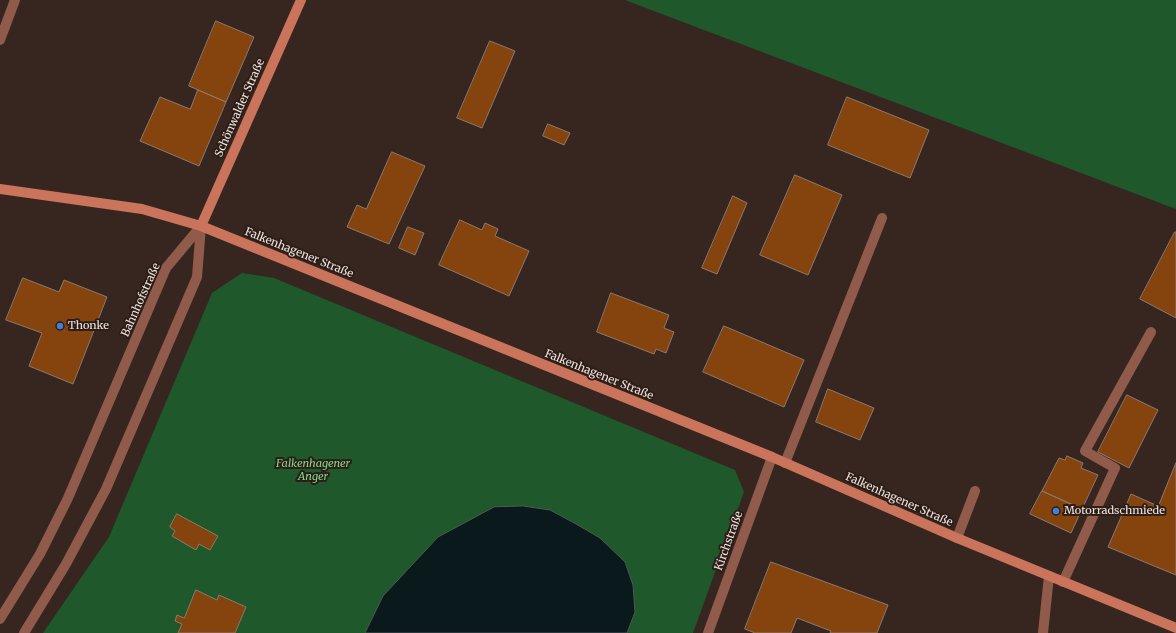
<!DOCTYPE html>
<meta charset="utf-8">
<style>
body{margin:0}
canvas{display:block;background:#372620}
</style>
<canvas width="1176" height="633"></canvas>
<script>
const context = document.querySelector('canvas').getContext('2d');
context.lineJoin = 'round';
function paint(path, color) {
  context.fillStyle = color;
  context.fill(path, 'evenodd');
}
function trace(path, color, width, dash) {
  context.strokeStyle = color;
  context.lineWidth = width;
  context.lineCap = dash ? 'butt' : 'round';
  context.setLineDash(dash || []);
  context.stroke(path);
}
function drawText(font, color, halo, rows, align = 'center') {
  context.font = font + ' Merriweather,serif';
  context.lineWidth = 4;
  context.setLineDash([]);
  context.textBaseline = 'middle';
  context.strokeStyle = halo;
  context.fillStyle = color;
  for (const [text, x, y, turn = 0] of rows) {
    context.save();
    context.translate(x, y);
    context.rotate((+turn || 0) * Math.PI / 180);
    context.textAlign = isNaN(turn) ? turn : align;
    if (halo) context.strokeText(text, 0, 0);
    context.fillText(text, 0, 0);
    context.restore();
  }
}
paint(new Path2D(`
 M 625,0 L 1176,0 L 1176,209 Z
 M 242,273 L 274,278 L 735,470 L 744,492 L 693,633 L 43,633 L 109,537 L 212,293 Z`), '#1f582a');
const water = new Path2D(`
 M 523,506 L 550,510 L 576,524 L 600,538 L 625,562 L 633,585 L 635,612 L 627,633 L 365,633 L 383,596 L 438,537 L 494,507 Z`);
paint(water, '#0a191c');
trace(water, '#4f5656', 1);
const building = new Path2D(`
 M 216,21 L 254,37 L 226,102 L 189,86 Z
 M 490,41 L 515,51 L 482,128 L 457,118 Z
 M 198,90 L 226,102 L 199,166 L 140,141 L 160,97 L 190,109 Z
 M 847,97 L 929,130 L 910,178 L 828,145 Z
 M 548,124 L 570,133 L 564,145 L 543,136 Z
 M 392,152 L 425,166 L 389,244 L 347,227 L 357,205 L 366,209 Z
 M 795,175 L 842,195 L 808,275 L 760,255 Z
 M 733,196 L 747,203 L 717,274 L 702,268 Z
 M 460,220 L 482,230 L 485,223 L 498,229 L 495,236 L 529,251 L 509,296 L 439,265 Z
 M 408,227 L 424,233 L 415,255 L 399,248 Z
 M 1175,232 L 1176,232 L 1176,318 L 1140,299 Z
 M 23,278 L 59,292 L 64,280 L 107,297 L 73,384 L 29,366 L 42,333 L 6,320 Z
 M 611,293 L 669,315 L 664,328 L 674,332 L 666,353 L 656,349 L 654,354 L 597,332 Z
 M 724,326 L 804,360 L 784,407 L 703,372 Z
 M 828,389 L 874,408 L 860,440 L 816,422 Z
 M 1127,395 L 1158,410 L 1129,468 L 1098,452 Z
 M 1067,456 L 1083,463 L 1081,468 L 1098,475 L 1082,509 L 1042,491 L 1059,458 L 1065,460 Z
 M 1176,463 L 1176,575 L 1108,547 L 1131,494 L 1158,506 Z
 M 1042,491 L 1082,509 L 1071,533 L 1030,514 Z
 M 177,514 L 218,536 L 210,550 L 199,544 L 196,550 L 172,536 L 175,531 L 170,527 Z
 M 771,562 L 888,605 L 877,633 L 830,633 L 831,631 L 797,618 L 791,633 L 755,633 L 745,629 Z
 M 196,590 L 217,600 L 219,595 L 246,607 L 235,633 L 178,633 L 182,624 L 175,621 L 177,615 L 184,618 Z`);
paint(building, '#85440e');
trace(building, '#8b796e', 1);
trace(new Path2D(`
 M 0,40 L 15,0
 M 785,463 L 882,218
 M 957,538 L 975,491
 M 1063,582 L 1115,468 L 1085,451 L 1151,332`), '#915b4b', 10);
trace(new Path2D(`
 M 708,633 L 772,457
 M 1043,633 L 1049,576`), '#915b4b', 10);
trace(new Path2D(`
 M 0,619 L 40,554 L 68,498 L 166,268 L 201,226
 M 24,633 L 66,564 L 106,489 L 197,277 L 201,226`), '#915b4b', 10);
trace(new Path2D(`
 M 0,189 L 142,209 L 201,226 L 772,457 L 957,538 L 1176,628
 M 201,226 L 301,0`), '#ca745b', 10);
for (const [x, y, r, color] of [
 [60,326,4,"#3f7fe0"],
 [1056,511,4,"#3f7fe0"]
]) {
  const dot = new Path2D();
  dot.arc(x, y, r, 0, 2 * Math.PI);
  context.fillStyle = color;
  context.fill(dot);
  trace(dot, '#2d1d17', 1.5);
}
drawText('11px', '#efe3df', '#2d1d17', [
 ["Schönwalder Straße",240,108,-66],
 ["Falkenhagener Straße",299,253,22],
 ["Bahnhofstraße",141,300,-66],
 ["Falkenhagener Straße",599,375,22],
 ["Falkenhagener Straße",899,500,24],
 ["Kirchstraße",729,541,-70]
]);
drawText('11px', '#efe3df', '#2d1d17', [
 ["Thonke",68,326],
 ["Motorradschmiede",1064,511]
], 'left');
drawText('italic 11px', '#7fda8d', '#2d1d17', [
 ["Falkenhagener",313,464],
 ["Anger",313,477]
]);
</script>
